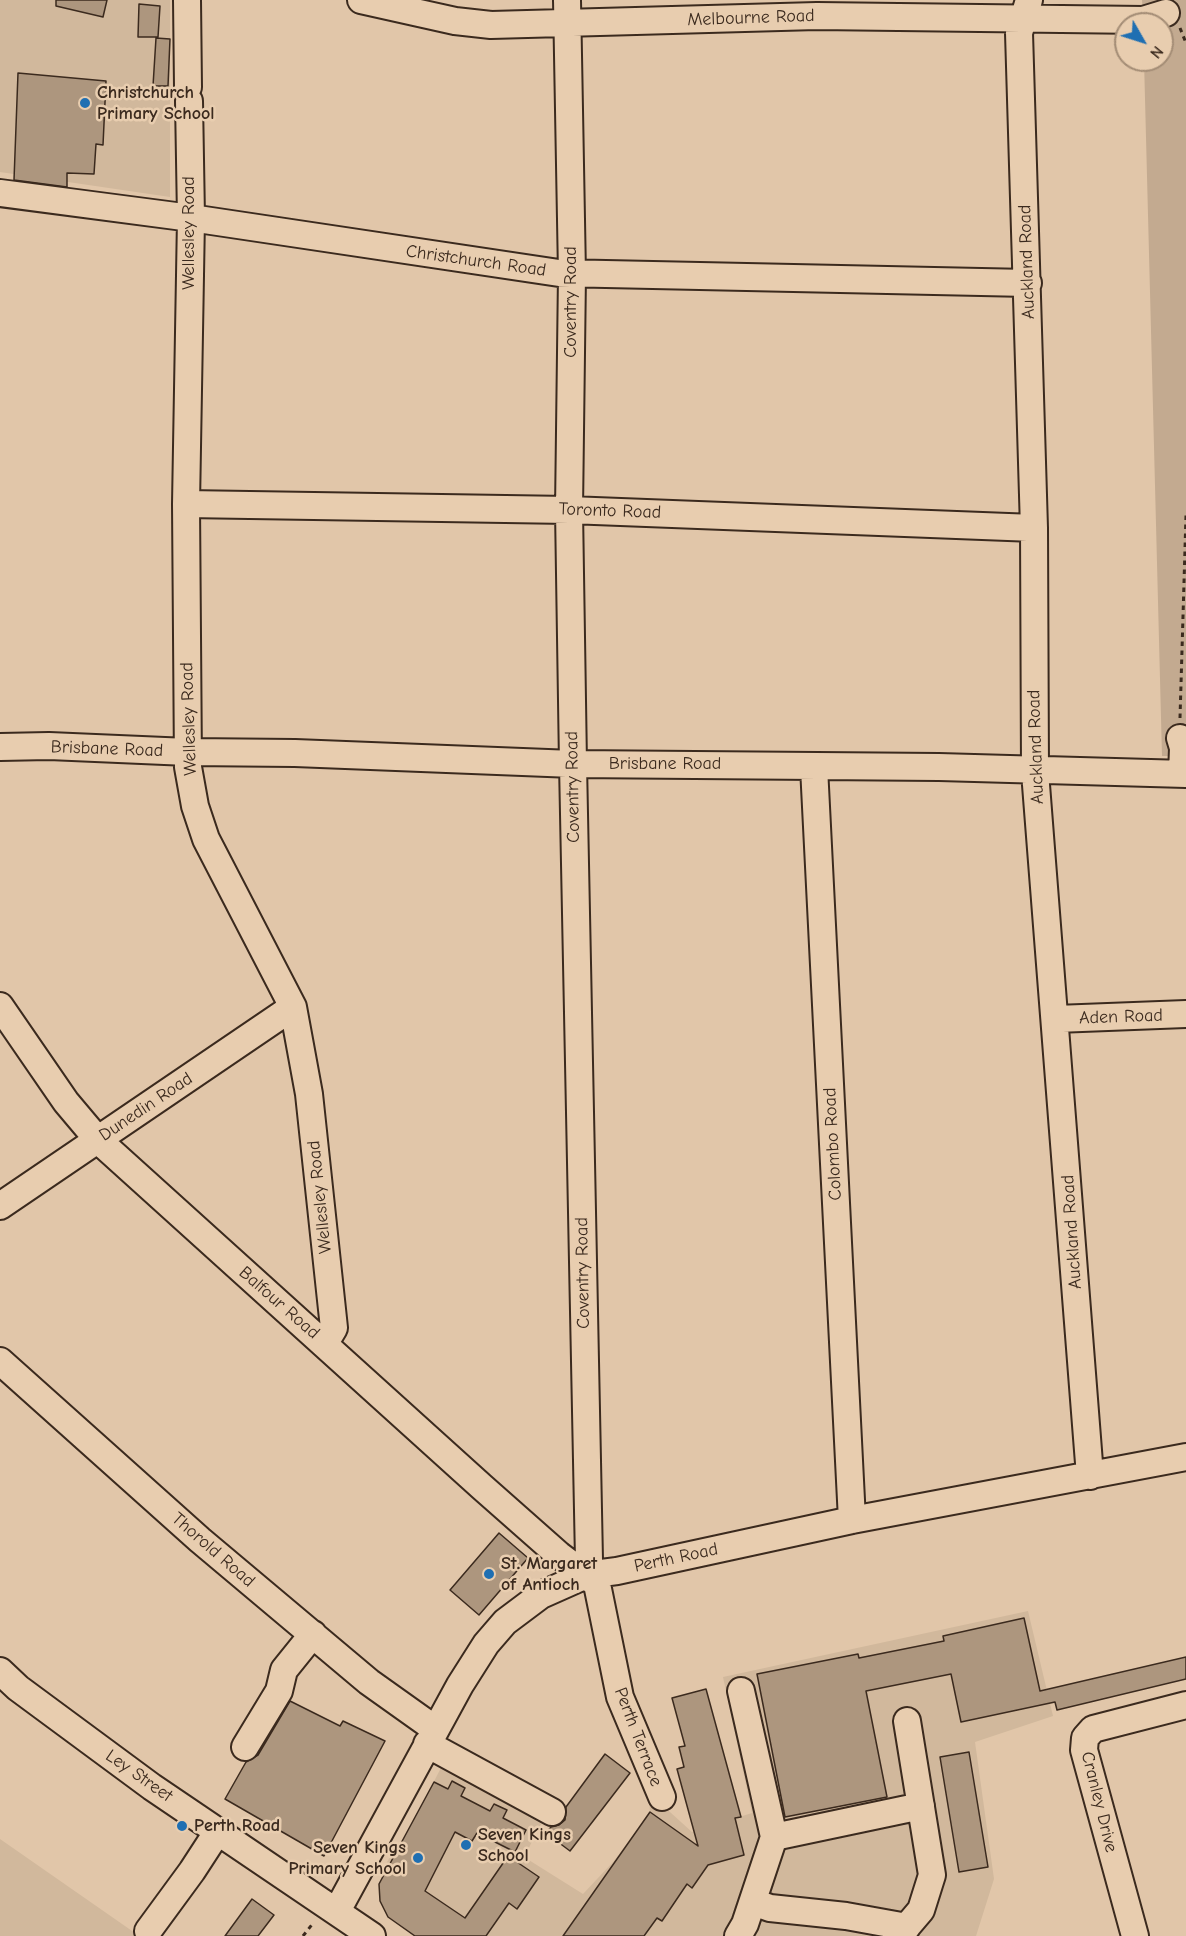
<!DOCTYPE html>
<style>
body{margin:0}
#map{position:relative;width:1186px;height:1936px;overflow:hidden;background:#e1c6a9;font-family:"Comic Neue",sans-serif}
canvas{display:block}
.north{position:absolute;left:1114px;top:12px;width:60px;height:60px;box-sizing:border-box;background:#e8cdaf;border:2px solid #a38c75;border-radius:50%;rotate:129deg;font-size:16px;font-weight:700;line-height:24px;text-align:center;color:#3b2a1e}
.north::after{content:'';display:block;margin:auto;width:21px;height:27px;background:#1f6fb2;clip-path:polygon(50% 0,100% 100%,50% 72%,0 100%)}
</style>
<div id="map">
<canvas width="1186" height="1936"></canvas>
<div class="north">N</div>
</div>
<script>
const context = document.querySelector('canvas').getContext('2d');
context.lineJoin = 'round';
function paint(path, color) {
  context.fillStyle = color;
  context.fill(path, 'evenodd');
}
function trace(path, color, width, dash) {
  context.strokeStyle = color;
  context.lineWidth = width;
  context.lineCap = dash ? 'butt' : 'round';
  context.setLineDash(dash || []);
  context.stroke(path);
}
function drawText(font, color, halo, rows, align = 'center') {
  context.font = font + ' "Comic Neue",sans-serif';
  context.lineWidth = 5;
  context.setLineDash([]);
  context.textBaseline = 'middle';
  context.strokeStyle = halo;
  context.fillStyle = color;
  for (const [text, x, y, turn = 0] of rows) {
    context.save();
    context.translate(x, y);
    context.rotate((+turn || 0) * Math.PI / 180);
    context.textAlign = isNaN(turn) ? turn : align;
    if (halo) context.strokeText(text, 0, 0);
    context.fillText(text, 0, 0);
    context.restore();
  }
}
paint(new Path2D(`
 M 0,0 L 170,0 L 170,197 L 0,172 Z
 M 1028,1611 L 1053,1716 L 975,1742 L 994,1879 L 976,1936 L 415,1936 L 388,1917 L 380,1901 L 379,1884 L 387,1869 L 384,1867 L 390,1857 L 394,1859 L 444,1762 L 545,1817 L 524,1857 L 583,1894 L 613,1862 L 650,1813 L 649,1793 L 692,1832 L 752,1813 L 723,1677 Z
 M 0,1839 L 135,1933 L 133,1936 L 0,1936 Z`), '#d1b89c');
paint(new Path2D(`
 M 1142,0 L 1186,0 L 1186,756 L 1162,756 L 1144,60 L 1162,60 L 1162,24 L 1144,24 Z`), '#c3aa90');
const building = new Path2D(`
 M 56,0 L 107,0 L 103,17 L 56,6 Z
 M 139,4 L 160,6 L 158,37 L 138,37 Z
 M 156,38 L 170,39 L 168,86 L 153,86 Z
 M 18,73 L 106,81 L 103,145 L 96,144 L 94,174 L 67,173 L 67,187 L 14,180 Z
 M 499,1533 L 528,1558 L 479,1615 L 450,1590 Z
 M 1024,1618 L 1040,1691 L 1186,1657 L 1186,1679 L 1057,1710 L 1055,1702 L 961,1722 L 951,1674 L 866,1691 L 887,1797 L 785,1817 L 757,1674 L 858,1654 L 859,1658 L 944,1641 L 943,1636 Z
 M 706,1689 L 741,1817 L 735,1818 L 744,1855 L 708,1865 L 692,1888 L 687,1884 L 662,1921 L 657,1918 L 644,1936 L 563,1936 L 650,1812 L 698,1846 L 677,1769 L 684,1767 L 679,1747 L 685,1746 L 672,1698 Z
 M 290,1701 L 340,1726 L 343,1721 L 385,1741 L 324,1856 L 225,1799 L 246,1762 L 258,1755 Z
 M 969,1752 L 988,1867 L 959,1872 L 940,1757 Z
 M 605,1754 L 630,1773 L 570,1851 L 546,1833 L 551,1827 L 559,1825 L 565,1820 L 566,1807 Z
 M 452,1781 L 465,1788 L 461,1796 L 490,1811 L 494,1804 L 507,1810 L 503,1818 L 526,1830 L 515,1852 L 477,1833 L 472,1841 L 455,1832 L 425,1891 L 465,1918 L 508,1856 L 539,1877 L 517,1909 L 509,1903 L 486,1936 L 415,1936 L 388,1917 L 380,1901 L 379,1884 L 434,1782 L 448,1789 Z
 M 252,1899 L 274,1915 L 258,1936 L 225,1936 Z`);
paint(building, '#ad967e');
trace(building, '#3b2a1e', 1.5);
const minor = new Path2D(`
 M 187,0 L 188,87
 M 361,0 L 455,21 L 491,25 L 817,16 L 1143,20 L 1166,13
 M 567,0 L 572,274 L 569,510 L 573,764 L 589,1560 L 586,1575
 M 1029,0 L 1019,33 L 1034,528 L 1035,772 L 1090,1476
 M 189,101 L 191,218 L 186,504 L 188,767 L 195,806 L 206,839 L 293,1007 L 309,1094 L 334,1328 L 325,1343
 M 0,193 L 191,218 L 559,273 L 1028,283
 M 186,504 L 569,510 L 1034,528
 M 1180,738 L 1183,748 L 1182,774
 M 0,747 L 49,746 L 188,752 L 295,753 L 573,764 L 939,767 L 1186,774
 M 814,767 L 852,1520
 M 0,1006 L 66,1102 L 98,1140 L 482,1487 L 559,1555 L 597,1584 L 620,1697 L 662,1797
 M 1056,1019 L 1186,1014
 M 0,1206 L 293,1007
 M 0,1361 L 200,1540 L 369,1682 L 435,1729
 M 0,1671 L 18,1688 L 152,1787 L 372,1936
 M 427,1744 L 552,1812
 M 245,1747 L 279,1691 L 284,1670 L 313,1634
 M 774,1837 L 921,1806
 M 753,1902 L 770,1908 L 846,1916 L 907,1927
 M 337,1911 L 460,1685 L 486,1644 L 505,1622 L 541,1595 L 586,1575 L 617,1571 L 852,1520 L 1186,1457
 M 148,1931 L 192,1871 L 218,1831
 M 738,1936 L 745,1924 L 774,1837 L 741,1691
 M 899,1936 L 921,1910 L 932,1875 L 907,1721
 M 1135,1936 L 1084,1750 L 1085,1738 L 1093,1729 L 1186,1705`);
trace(minor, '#3b2a1e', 30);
trace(new Path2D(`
 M 1180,28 L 1186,43
 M 1180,718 L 1186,515
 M 303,1936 L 314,1922`), '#3b2a1e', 3, [4.5, 4.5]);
trace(minor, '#e8cdaf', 26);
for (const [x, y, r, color] of [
 [85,103,6,"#1f6fb2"],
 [489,1574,6,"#1f6fb2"],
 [182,1826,6,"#1f6fb2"],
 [466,1845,6,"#1f6fb2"],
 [418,1858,6,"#1f6fb2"]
]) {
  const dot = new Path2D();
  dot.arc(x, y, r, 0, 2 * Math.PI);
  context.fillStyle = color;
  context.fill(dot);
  trace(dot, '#e8cdaf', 2);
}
drawText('18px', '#3b2a1e', '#e8cdaf', [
 ["Melbourne Road",751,18,-2],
 ["Wellesley Road",189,233,-90],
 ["Christchurch Road",476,261,8],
 ["Auckland Road",1027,262,-92],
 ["Coventry Road",571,302,-90],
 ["Toronto Road",610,511,2],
 ["Wellesley Road",189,719,-92],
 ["Auckland Road",1036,747,-92],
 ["Brisbane Road",107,749,2],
 ["Brisbane Road",665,764],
 ["Coventry Road",573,787,-91],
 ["Aden Road",1121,1017,-2],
 ["Dunedin Road",146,1107,-34],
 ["Colombo Road",833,1144,-93],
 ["Wellesley Road",320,1197,-96],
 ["Auckland Road",1072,1232,-94],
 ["Coventry Road",583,1273,-91],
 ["Balfour Road",279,1303,41],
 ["Thorold Road",213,1550,41],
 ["Perth Road",676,1558,-12],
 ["Perth Terrace",638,1737,69],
 ["Ley Street",139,1776,35],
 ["Cranley Drive",1099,1802,76]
]);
drawText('bold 18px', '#3b2a1e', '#e8cdaf', [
 ["Christchurch",97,93],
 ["Primary School",97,114],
 ["St. Margaret",501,1564],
 ["of Antioch",501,1585],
 ["Perth Road",194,1826],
 ["Seven Kings",478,1835],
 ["School",478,1856],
 ["Seven Kings",406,1848,"right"],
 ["Primary School",406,1869,"right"]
], 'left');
</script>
